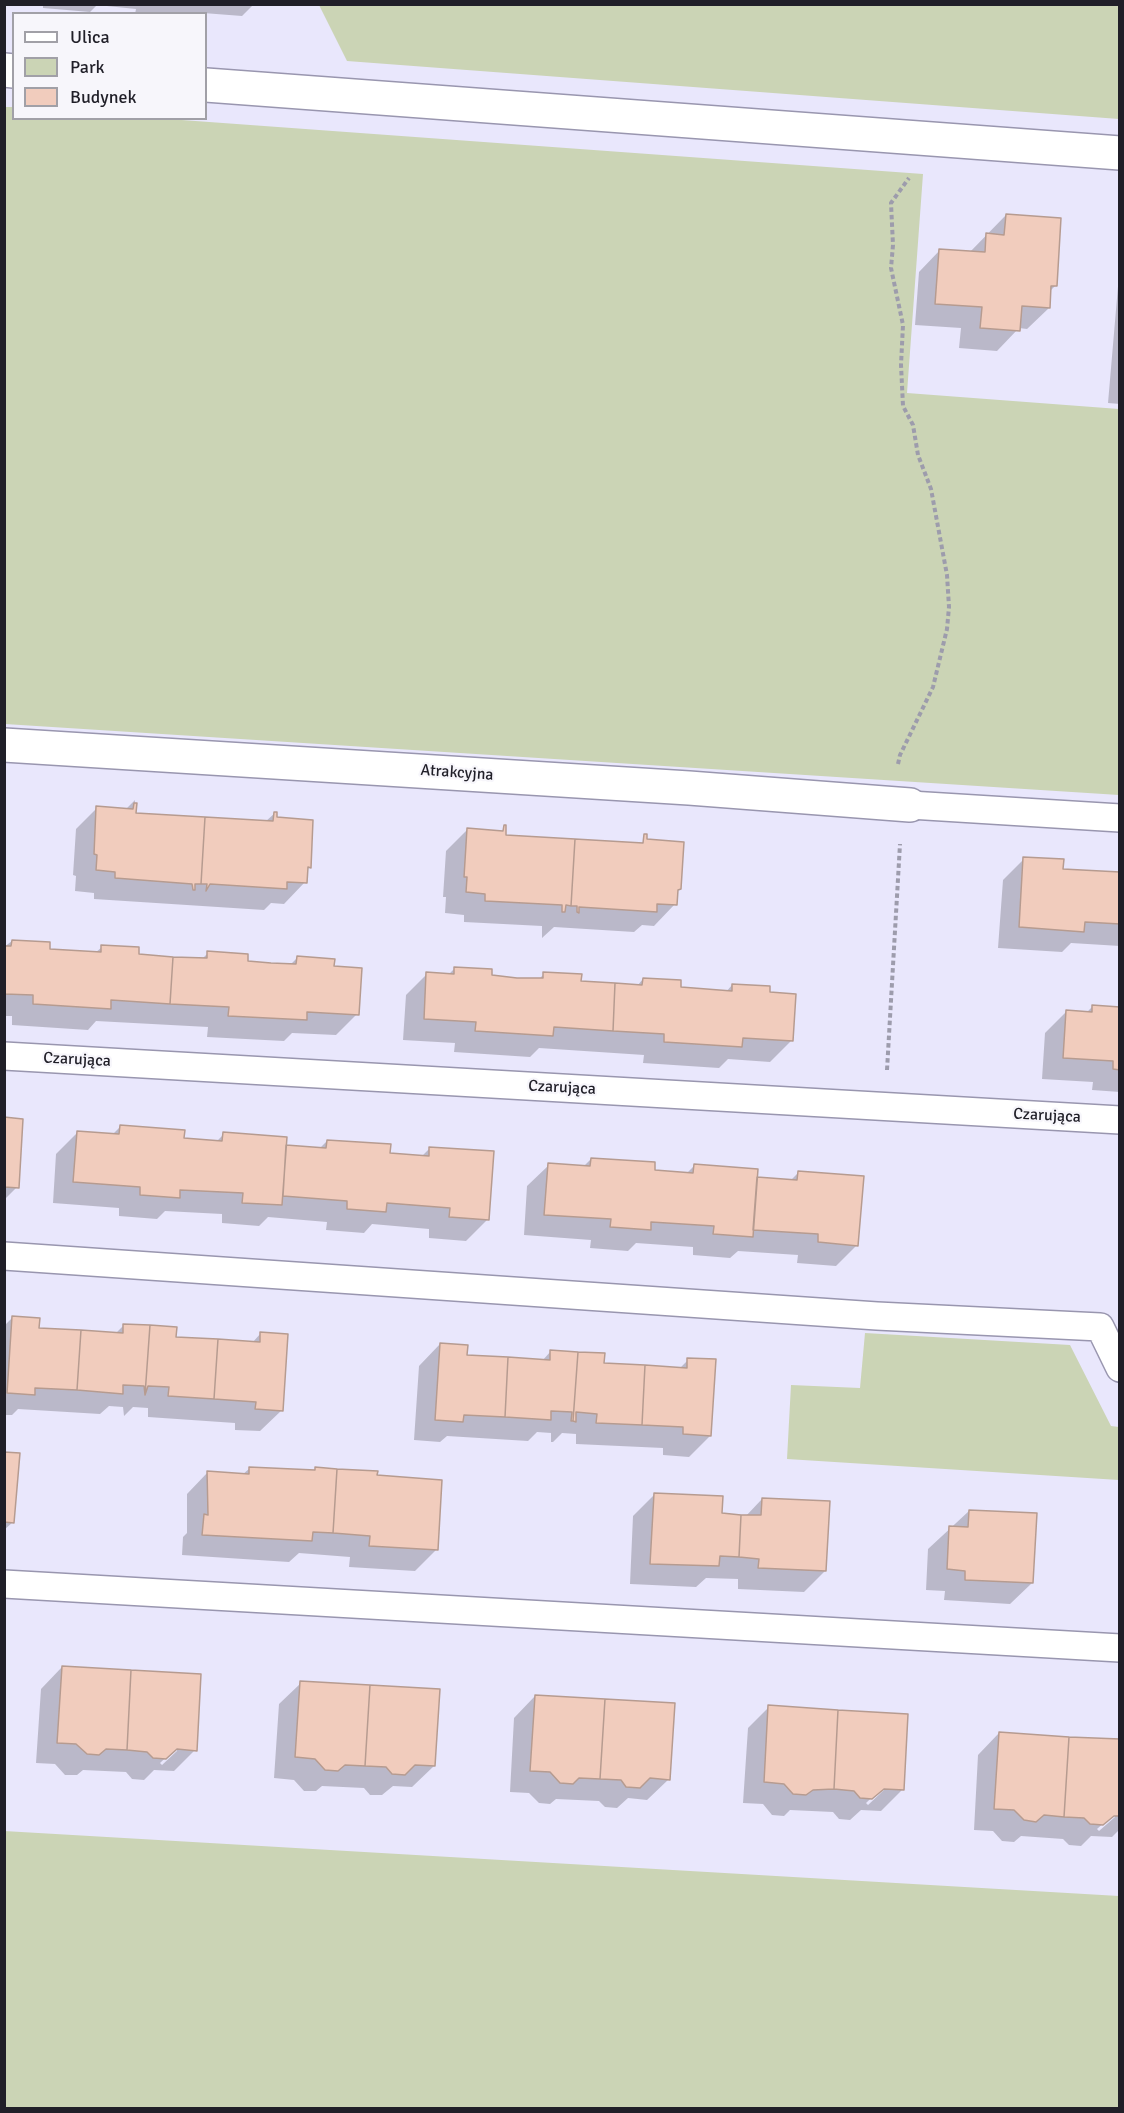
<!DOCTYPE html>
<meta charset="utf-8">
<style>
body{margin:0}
#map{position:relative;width:1124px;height:2113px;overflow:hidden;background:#e9e7fc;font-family:Signika,sans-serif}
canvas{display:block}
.frame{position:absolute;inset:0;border:6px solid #201f28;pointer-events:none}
.legend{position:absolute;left:12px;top:12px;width:195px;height:108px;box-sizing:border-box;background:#f7f6fb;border:2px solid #a1a0a7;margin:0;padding:8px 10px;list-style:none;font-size:18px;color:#201f28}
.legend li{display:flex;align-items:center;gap:12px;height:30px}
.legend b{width:30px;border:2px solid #a1a0a7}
</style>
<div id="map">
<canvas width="1124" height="2113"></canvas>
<div class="frame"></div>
<ul class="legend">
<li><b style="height:8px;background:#fff"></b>Ulica</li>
<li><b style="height:16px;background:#cbd4b5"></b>Park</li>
<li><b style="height:16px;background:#f1ccbd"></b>Budynek</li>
</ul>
</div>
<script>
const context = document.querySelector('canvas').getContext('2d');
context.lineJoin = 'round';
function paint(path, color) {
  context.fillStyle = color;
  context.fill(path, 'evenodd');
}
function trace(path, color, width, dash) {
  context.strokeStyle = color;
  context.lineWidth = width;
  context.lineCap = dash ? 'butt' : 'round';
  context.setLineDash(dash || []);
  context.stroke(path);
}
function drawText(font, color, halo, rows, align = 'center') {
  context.font = font + ' Signika,sans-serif';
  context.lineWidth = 4.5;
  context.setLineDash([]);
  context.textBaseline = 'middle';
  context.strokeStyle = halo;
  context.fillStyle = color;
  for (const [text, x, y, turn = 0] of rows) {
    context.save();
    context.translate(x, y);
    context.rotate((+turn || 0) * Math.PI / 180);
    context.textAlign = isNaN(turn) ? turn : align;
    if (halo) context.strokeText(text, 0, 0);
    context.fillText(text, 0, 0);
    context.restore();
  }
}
paint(new Path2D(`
 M 319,5 L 1119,5 L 1119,119 L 347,61 Z
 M 4,107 L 13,107 L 14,118 L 168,119 L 923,174 L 907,393 L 1119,409 L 1119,795 L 5,724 Z
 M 865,1333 L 1070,1345 L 1111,1426 L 1119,1427 L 1119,1480 L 787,1459 L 791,1385 L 860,1388 Z
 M 4,1831 L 1119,1896 L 1119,2108 L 5,2108 Z`), '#cbd4b5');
paint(new Path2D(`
 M 43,4 L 254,4 L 242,16 L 190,12 L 135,14 L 136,9 L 97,5 L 90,12 L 43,8 Z
 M 1006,215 L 1055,286 L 1050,291 L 1049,308 L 1027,329 L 1019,328 L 997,351 L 959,348 L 961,328 L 915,325 L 919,272 L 940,250 L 969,253 Z
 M 1120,263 L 1120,404 L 1108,403 Z
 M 135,800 L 134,814 L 265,822 L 275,813 L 275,819 L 309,867 L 306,870 L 305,882 L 284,904 L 271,903 L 264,910 L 94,899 L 94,893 L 75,891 L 76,876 L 73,875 L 76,829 L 97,808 L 125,810 Z
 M 467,830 L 504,836 L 640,845 L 644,841 L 680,889 L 676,892 L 675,904 L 654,926 L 642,925 L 634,932 L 554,927 L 542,938 L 542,926 L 464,922 L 464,915 L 445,913 L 446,897 L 443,897 L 446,851 Z
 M 1024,859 L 1062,870 L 1120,874 L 1120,946 L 1071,943 L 1062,952 L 998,948 L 1003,880 Z
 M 12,941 L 48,951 L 95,953 L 102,947 L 137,955 L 201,960 L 208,953 L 246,962 L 290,965 L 297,958 L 333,967 L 357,1014 L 336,1035 L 292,1033 L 284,1041 L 207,1037 L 208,1027 L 96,1021 L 88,1030 L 12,1025 L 12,1016 L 4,1016 L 4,947 Z
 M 455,968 L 491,977 L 538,980 L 544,974 L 579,983 L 637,986 L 643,979 L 680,988 L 726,992 L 732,985 L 768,994 L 792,1040 L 770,1062 L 728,1059 L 719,1068 L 643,1063 L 644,1055 L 539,1048 L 530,1057 L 454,1052 L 455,1043 L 403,1040 L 406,995 L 427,974 L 448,975 Z
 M 1093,1006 L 1120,1008 L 1120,1092 L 1092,1090 L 1093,1082 L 1042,1079 L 1045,1033 L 1066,1012 L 1086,1013 Z
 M 4,1119 L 17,1187 L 4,1200 Z
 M 120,1127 L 182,1139 L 216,1142 L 224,1134 L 285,1146 L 319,1149 L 327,1141 L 389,1155 L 421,1157 L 430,1148 L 488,1219 L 466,1241 L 429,1238 L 429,1229 L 372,1224 L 364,1233 L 326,1230 L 327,1222 L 268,1217 L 259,1226 L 222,1223 L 222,1214 L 165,1211 L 157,1219 L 119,1216 L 119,1208 L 53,1203 L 56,1154 L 78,1132 L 112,1135 Z
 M 591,1159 L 653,1172 L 686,1174 L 694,1166 L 756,1179 L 790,1181 L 798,1173 L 857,1245 L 836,1266 L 797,1263 L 798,1255 L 738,1251 L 730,1258 L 693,1255 L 693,1247 L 636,1243 L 628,1251 L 590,1248 L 591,1240 L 524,1235 L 527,1186 L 549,1165 L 583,1167 Z
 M 13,1317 L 38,1329 L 115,1334 L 124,1325 L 175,1338 L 252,1343 L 261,1333 L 282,1410 L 260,1431 L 235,1430 L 235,1423 L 148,1417 L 148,1408 L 133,1407 L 124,1416 L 123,1407 L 109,1406 L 100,1414 L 18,1409 L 12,1415 L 4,1415 L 4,1326 Z
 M 440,1344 L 465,1356 L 542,1361 L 551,1351 L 602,1364 L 679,1369 L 688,1360 L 710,1436 L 689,1457 L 663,1455 L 663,1448 L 576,1444 L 576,1434 L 562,1433 L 553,1442 L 551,1442 L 551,1433 L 537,1432 L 528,1441 L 447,1436 L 440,1442 L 414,1440 L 419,1366 Z
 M 4,1453 L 13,1522 L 4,1530 Z
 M 250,1468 L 313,1472 L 316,1469 L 376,1477 L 436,1550 L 415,1571 L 349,1567 L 350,1557 L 299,1553 L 289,1562 L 182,1555 L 183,1537 L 187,1533 L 187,1494 L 208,1472 L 242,1475 Z
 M 655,1494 L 720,1515 L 745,1517 L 762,1499 L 825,1571 L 804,1592 L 738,1589 L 738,1579 L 706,1578 L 696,1587 L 630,1584 L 633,1516 Z
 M 969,1511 L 1032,1583 L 1010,1604 L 944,1600 L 945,1591 L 926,1590 L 928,1549 Z
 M 62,1667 L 195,1750 L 174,1771 L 154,1770 L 144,1780 L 132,1779 L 126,1772 L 83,1770 L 77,1775 L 65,1775 L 55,1764 L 36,1763 L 41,1689 ZM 177,1747 L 177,1751 L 162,1765 L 160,1763 Z
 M 301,1683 L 434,1766 L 412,1787 L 393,1786 L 382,1795 L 370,1795 L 364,1788 L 322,1786 L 316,1791 L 304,1791 L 294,1780 L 274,1778 L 279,1704 Z
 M 535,1696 L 669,1779 L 647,1800 L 628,1798 L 617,1808 L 605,1807 L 599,1801 L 556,1799 L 550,1804 L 539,1803 L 529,1793 L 510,1792 L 514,1718 Z
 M 769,1707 L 902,1790 L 881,1811 L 861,1810 L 850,1820 L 839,1819 L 833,1812 L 790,1810 L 784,1816 L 772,1815 L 763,1804 L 743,1803 L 748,1728 ZM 884,1786 L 884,1790 L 868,1805 L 866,1803 Z
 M 999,1733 L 1120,1740 L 1120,1829 L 1112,1837 L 1091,1836 L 1081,1846 L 1069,1845 L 1063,1839 L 1021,1836 L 1014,1842 L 1002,1841 L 993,1831 L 974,1830 L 978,1755 ZM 1115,1813 L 1115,1817 L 1099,1831 L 1097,1829 Z`), '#0003');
const building = new Path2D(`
 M 1006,214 L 1061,218 L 1057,286 L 1051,286 L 1050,308 L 1022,306 L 1020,331 L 980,328 L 982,307 L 935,304 L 939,249 L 985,252 L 986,233 L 1004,235 Z
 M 134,803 L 137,803 L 136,813 L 205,817 L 201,884 L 195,884 L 195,890 L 193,890 L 192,884 L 115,878 L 115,872 L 96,870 L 97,855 L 94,854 L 96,806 L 133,809 Z
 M 274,812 L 277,812 L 277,817 L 313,820 L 311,868 L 308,867 L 307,883 L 287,882 L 287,889 L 210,884 L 206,891 L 207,884 L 201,884 L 205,817 L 273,821 Z
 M 504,825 L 506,825 L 506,835 L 575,839 L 571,906 L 566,905 L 565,912 L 562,912 L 562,905 L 485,901 L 485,894 L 466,892 L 467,877 L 464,877 L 467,828 L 503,831 Z
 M 644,834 L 647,834 L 647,839 L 684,842 L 681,889 L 678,890 L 677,905 L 657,904 L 657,912 L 579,907 L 579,913 L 577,912 L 577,906 L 571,906 L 575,839 L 643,843 Z
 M 1023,857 L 1064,859 L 1063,869 L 1120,872 L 1120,924 L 1085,922 L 1084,932 L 1019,927 Z
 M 12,940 L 50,942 L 50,949 L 101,952 L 101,945 L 139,947 L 139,954 L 173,957 L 170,1004 L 111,1000 L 111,1009 L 33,1004 L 33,995 L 4,994 L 4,946 L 11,946 Z
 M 207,951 L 248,954 L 248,961 L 271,963 L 296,964 L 297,956 L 335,959 L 334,966 L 362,968 L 359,1015 L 307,1012 L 307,1020 L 228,1016 L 229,1007 L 170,1004 L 173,957 L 207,958 Z
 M 454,967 L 492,969 L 492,975 L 517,978 L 543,978 L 543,972 L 582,974 L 581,981 L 615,983 L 613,1031 L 554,1027 L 553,1036 L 475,1031 L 476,1022 L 424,1019 L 426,972 L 454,974 Z
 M 643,978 L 681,980 L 681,987 L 732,991 L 732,984 L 770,986 L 770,992 L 796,994 L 793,1041 L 743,1038 L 742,1047 L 664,1042 L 664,1034 L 613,1031 L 615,983 L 642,985 Z
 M 1092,1005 L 1120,1007 L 1120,1070 L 1113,1069 L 1113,1061 L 1063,1058 L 1066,1010 L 1092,1012 Z
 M 4,1117 L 23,1119 L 19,1188 L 4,1187 Z
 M 120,1125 L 185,1130 L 184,1138 L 222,1141 L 223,1132 L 287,1137 L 282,1205 L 242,1203 L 243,1193 L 180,1190 L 180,1198 L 140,1195 L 140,1187 L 73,1182 L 77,1131 L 119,1134 Z
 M 327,1140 L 391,1144 L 390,1153 L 429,1156 L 429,1147 L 494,1151 L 489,1220 L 449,1217 L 450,1208 L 387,1203 L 386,1212 L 347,1209 L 347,1201 L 283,1196 L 286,1145 L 326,1148 Z
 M 591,1158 L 655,1162 L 655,1170 L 693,1173 L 694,1164 L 758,1169 L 753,1237 L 713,1234 L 714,1226 L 651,1222 L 651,1230 L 610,1227 L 611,1219 L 544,1215 L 548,1163 L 590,1166 Z
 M 798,1171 L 864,1176 L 858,1246 L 818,1242 L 818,1234 L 753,1230 L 757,1177 L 797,1180 Z
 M 12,1316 L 40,1318 L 39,1328 L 81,1330 L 77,1390 L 35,1388 L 35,1395 L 7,1393 Z
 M 123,1324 L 150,1325 L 145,1395 L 144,1386 L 123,1385 L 123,1394 L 77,1390 L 81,1330 L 123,1333 Z
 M 150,1325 L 177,1327 L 176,1337 L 218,1339 L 214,1399 L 168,1396 L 169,1387 L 148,1386 L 145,1395 Z
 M 260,1332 L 288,1334 L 283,1411 L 255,1409 L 256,1402 L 214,1399 L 218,1339 L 260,1342 Z
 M 440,1343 L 468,1345 L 467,1355 L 508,1357 L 505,1417 L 464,1415 L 463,1422 L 435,1420 Z
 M 550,1350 L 578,1352 L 573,1421 L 571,1421 L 572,1412 L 551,1411 L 551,1420 L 505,1417 L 508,1357 L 550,1360 Z
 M 578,1352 L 605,1353 L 604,1363 L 645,1365 L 642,1425 L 596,1423 L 597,1414 L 576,1412 L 576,1422 L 573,1421 Z
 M 687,1358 L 716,1359 L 711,1436 L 683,1434 L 683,1427 L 642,1425 L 645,1365 L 687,1368 Z
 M 4,1452 L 20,1453 L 14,1523 L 4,1522 Z
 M 249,1467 L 315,1470 L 315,1467 L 337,1469 L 333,1533 L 313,1532 L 312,1541 L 202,1535 L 204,1514 L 208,1515 L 207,1471 L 249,1474 Z
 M 337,1469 L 378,1471 L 377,1475 L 442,1480 L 438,1550 L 369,1546 L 370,1536 L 333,1533 Z
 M 654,1493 L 723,1496 L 722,1513 L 741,1515 L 739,1557 L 720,1556 L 719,1566 L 650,1564 Z
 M 762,1498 L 830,1501 L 826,1571 L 758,1568 L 759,1559 L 739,1557 L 741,1515 L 761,1515 Z
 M 969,1510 L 1037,1513 L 1033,1583 L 965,1580 L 965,1571 L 947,1569 L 949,1526 L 968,1527 Z
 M 62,1666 L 131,1670 L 127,1750 L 106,1749 L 99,1755 L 87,1754 L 76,1744 L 57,1743 Z
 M 131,1670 L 201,1674 L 197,1751 L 177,1749 L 166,1759 L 153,1758 L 147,1752 L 127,1750 Z
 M 300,1681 L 370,1685 L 365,1766 L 345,1765 L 338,1771 L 325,1770 L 315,1759 L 295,1757 Z
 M 370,1685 L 440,1689 L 435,1766 L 415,1765 L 405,1775 L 392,1774 L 386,1767 L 365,1766 Z
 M 535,1695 L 605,1699 L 600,1779 L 579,1778 L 573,1784 L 560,1783 L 550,1772 L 530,1771 Z
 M 605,1699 L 675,1703 L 670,1780 L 650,1778 L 640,1788 L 626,1787 L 621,1780 L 600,1779 Z
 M 768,1705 L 838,1710 L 834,1789 L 813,1790 L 806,1795 L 793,1794 L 784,1784 L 764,1782 Z
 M 838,1710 L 908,1714 L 904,1790 L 884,1789 L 872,1799 L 860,1798 L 854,1791 L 834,1789 Z
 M 999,1732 L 1069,1737 L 1064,1817 L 1044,1815 L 1036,1822 L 1024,1820 L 1014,1810 L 994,1809 Z
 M 1069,1737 L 1120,1739 L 1120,1816 L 1114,1816 L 1103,1825 L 1090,1824 L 1084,1818 L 1064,1817 Z`);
paint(building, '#f1ccbd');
trace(building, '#b69b90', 1.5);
const lane = new Path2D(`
 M 910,805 L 1120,818
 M 4,1056 L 1120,1120
 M 4,1256 L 877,1316 L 1100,1327 L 1120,1368
 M 4,1584 L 1120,1648`);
const street = new Path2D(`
 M 4,70 L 14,71
 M 206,85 L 1120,153
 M 4,745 L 689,788 L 910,805`);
trace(lane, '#9996af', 30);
trace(street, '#9996af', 36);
trace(new Path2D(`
 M 898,764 L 900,755 L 933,687 L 947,629 L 949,607 L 947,575 L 931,489 L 918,455 L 913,425 L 903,406 L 901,365 L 903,325 L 891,268 L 893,245 L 891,203 L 909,178
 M 887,1070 L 900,844`), '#9d9cac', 4, [4.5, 3]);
trace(lane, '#fff', 27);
trace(street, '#fff', 33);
drawText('16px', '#201f28', '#f7f6fb', [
 ["Atrakcyjna",457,773,4],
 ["Czarująca",77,1060,3],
 ["Czarująca",562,1088,3],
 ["Czarująca",1047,1116,3]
]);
</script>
